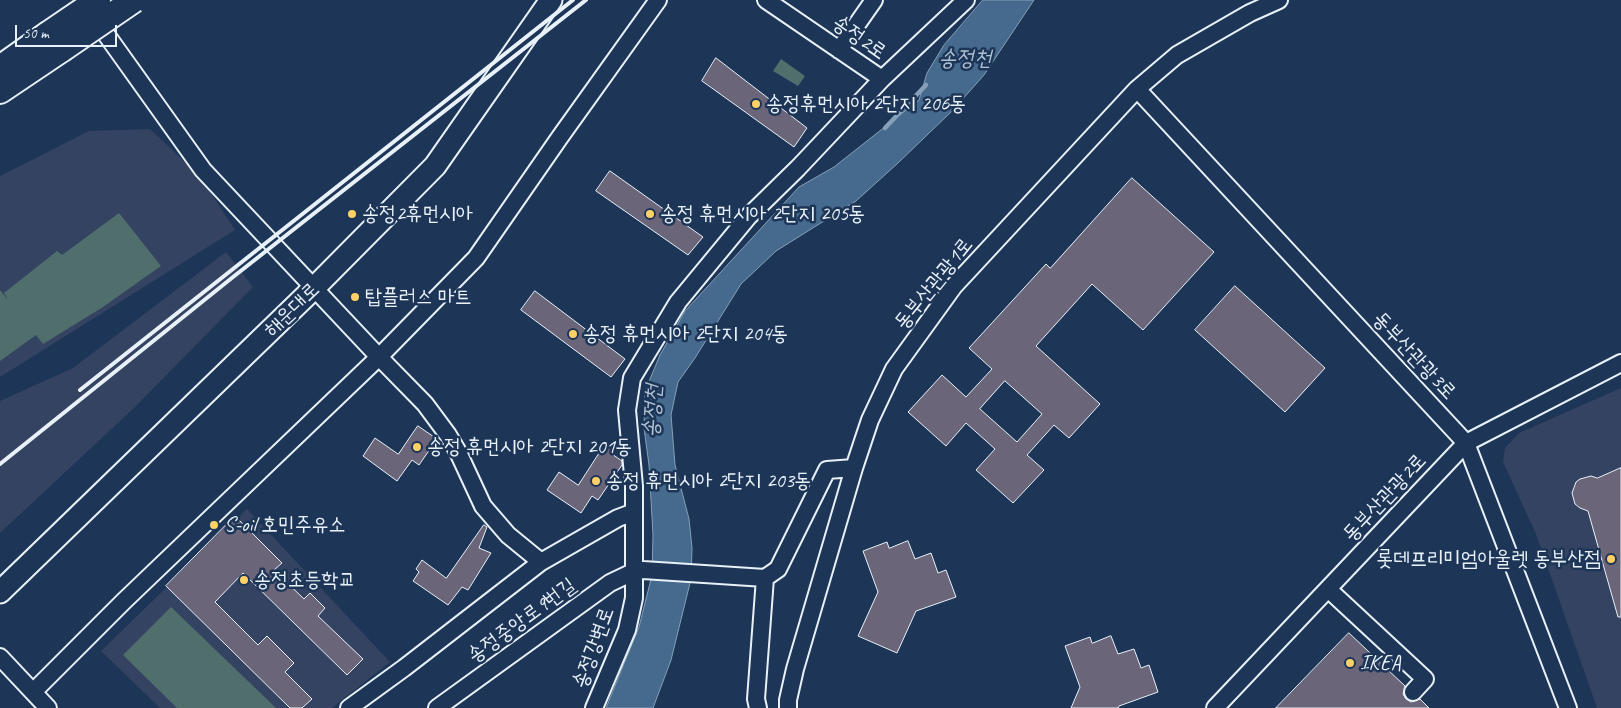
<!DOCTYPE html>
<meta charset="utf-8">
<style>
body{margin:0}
#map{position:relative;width:1621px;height:708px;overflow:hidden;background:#1d3557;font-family:Caveat,sans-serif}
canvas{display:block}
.scale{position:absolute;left:15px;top:25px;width:102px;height:22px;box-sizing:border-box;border:2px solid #e8f1f8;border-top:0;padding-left:6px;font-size:15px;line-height:18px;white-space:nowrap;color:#e8f1f8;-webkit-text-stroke:4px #1d3557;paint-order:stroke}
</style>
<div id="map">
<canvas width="1621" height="708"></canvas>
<div class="scale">50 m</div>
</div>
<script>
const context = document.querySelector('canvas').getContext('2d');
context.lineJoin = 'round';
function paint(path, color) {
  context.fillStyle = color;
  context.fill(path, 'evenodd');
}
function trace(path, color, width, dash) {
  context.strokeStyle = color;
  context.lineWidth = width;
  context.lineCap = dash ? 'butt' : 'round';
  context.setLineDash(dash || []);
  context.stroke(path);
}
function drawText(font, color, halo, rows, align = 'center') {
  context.font = font + ' Caveat,"Poor Story",sans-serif';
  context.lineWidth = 5;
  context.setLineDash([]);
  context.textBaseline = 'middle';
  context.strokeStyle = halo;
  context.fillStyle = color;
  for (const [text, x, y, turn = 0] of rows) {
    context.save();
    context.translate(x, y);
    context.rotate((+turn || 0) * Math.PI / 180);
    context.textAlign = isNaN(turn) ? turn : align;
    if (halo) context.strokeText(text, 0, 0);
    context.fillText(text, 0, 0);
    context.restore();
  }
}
paint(new Path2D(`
 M 150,129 L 199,175 L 235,230 L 0,377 L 0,176 L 89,131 Z
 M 226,252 L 253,287 L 134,408 L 0,533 L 0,401 L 73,368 Z
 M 1621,388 L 1621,708 L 1597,708 L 1536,534 L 1503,462 L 1505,448 L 1519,433 Z
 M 247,509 L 390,662 L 332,708 L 160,708 L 101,651 Z`), '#344361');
paint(new Path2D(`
 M 781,59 L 805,76 L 798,86 L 773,71 Z
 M 119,213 L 161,266 L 103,307 L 43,344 L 36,335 L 0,361 L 0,290 L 8,300 L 4,293 L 57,251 L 62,255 Z
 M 171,607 L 276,708 L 177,708 L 123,655 Z`), '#506e6c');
const water = new Path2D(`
 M 983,0 L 1034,0 L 984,75 L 952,111 L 898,163 L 856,201 L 776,251 L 741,284 L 695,358 L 678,382 L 671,415 L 675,465 L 689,519 L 692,548 L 691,579 L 671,660 L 653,708 L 606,708 L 639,627 L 652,575 L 653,535 L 649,465 L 644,428 L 645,391 L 660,355 L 685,311 L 799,187 L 834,167 L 919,100 L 927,73 L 944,45 Z`);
paint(water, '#456a8d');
trace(water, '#86a0b8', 1);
trace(new Path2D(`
 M 885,128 L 926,85`), '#86a0b8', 4.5);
const building = new Path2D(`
 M 716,58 L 807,128 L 794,147 L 702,81 Z
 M 610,171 L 703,237 L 688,255 L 596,191 Z
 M 1132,178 L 1214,252 L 1143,330 L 1092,284 L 1036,346 L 1100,404 L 1069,438 L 1054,425 L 1027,455 L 1044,470 L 1013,503 L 976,470 L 995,449 L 966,423 L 946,446 L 908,412 L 942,375 L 966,397 L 992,369 L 969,348 L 1046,264 L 1050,268 ZM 1005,381 L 1042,414 L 1017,442 L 980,409 Z
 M 1235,286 L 1325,368 L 1285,412 L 1195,330 Z
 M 535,291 L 625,359 L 611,377 L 521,310 Z
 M 418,426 L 437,439 L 419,465 L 412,460 L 397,481 L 363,456 L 375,438 L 398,454 Z
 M 604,446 L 612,449 L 612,454 L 622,461 L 622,465 L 598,500 L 592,496 L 581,513 L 547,490 L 559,472 L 578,485 Z
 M 1621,468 L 1621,617 L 1618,617 L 1588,511 L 1580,508 L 1575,504 L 1572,493 L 1576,482 L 1580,479 L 1591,476 L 1597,478 Z
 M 235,516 L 282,563 L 274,570 L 304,599 L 310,593 L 325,608 L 318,616 L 363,659 L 347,675 L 243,573 L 215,602 L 258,645 L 267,636 L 294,663 L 285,672 L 312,699 L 302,708 L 290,708 L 166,586 Z
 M 484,525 L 487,527 L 479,548 L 491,553 L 468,590 L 462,587 L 448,605 L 413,581 L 419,572 L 416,569 L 422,560 L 446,578 Z
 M 908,541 L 915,559 L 931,553 L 938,573 L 946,570 L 956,597 L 916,611 L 897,653 L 858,636 L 878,592 L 863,551 L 887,542 L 889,548 Z
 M 1349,633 L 1405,686 L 1403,694 L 1406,699 L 1411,702 L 1420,699 L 1429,708 L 1276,708 Z
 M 1111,636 L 1118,654 L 1134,649 L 1141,668 L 1149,665 L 1158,692 L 1119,706 L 1118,708 L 1071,708 L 1080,687 L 1065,646 L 1090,637 L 1092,643 Z`);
paint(building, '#6a6579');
trace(building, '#e8f1f8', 1);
const minor = new Path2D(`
 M 766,0 L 882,79
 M 93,16 L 203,170 L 379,357 L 425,404 L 448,435 L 458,452 L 483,506 L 508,535 L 541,562
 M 839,50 L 874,0
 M 1137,89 L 1466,443 L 1568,708
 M 1328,589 L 1425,679 L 1413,692
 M 0,657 L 48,708
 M 33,692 L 124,601 L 379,357 L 476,258 L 560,137 L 658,0
 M 349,708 L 404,668 L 541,562 L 618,518 L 634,512
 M 437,708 L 610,583 L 633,572 L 643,570 L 765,578 L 778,569 L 827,470 L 854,468
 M 594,708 L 627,630 L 634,598 L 634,486 L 627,410 L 632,378 L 678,302 L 749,216 L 798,168 L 882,79 L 966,0
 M 758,708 L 756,699 L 765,578
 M 788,708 L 788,700 L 795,669 L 854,468 L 870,420 L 894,369 L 954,286 L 1137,89 L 1177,55 L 1250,13 L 1279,0
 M 1215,708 L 1466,443 L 1621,363`);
const major = new Path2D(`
 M 0,592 L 314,288 L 435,166 L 551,0`);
const highway = new Path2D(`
 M 0,68 L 48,34
 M 0,91 L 61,50`);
trace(minor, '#e8f1f8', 20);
trace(major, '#e8f1f8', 25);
trace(highway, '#e8f1f8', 28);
trace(minor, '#1d3557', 16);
trace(major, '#1d3557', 21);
trace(highway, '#1d3557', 24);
trace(new Path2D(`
 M 80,390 L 573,0
 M 0,464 L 233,277 L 586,0`), '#e8f1f8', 4);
const highwayBridge = new Path2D(`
 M 48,34 L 98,0
 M 61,50 L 134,0`);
trace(highwayBridge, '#e8f1f8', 28, []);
trace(highwayBridge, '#1d3557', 24);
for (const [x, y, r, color] of [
 [756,104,5,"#ffd166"],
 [352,214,5,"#ffd166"],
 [650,214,5,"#ffd166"],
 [355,297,5,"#ffd166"],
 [573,334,5,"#ffd166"],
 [417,447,5,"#ffd166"],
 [596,481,5,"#ffd166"],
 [214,525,5,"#ffd166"],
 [1611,559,5,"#ffd166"],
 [244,580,5,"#ffd166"],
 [1350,663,5,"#ffd166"]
]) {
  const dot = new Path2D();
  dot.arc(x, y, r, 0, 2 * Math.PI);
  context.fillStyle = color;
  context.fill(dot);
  trace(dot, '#1d3557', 2);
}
drawText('21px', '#e8f1f8', '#1d3557', [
 ["송정2로",859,38,35],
 ["동부산관광1로",934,284,-51],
 ["해운대로",292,310,-44],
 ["동부산관광3로",1414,356,47],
 ["동부산관광2로",1385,498,-47],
 ["송정중앙로9번길",522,621,-36],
 ["송정강변로",594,648,-70]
]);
drawText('21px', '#e8f1f8', '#1d3557', [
 ["송정휴먼시아 2단지 206동",766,104],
 ["송정2휴먼시아",362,214],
 ["송정 휴먼시아 2단지 205동",660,214],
 ["탑플러스 마트",365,297],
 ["송정 휴먼시아 2단지 204동",583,334],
 ["송정 휴먼시아 2단지 201동",427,447],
 ["송정 휴먼시아 2단지 203동",606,481],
 ["S-oil 호민주유소",224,525],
 ["롯데프리미엄아울렛 동부산점",1601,559,"right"],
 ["송정초등학교",254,580],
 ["IKEA",1360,663]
], 'left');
drawText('italic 22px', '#afc2d3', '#1d3557', [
 ["송정천",965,59],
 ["송정천",653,411,-86]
]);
</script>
